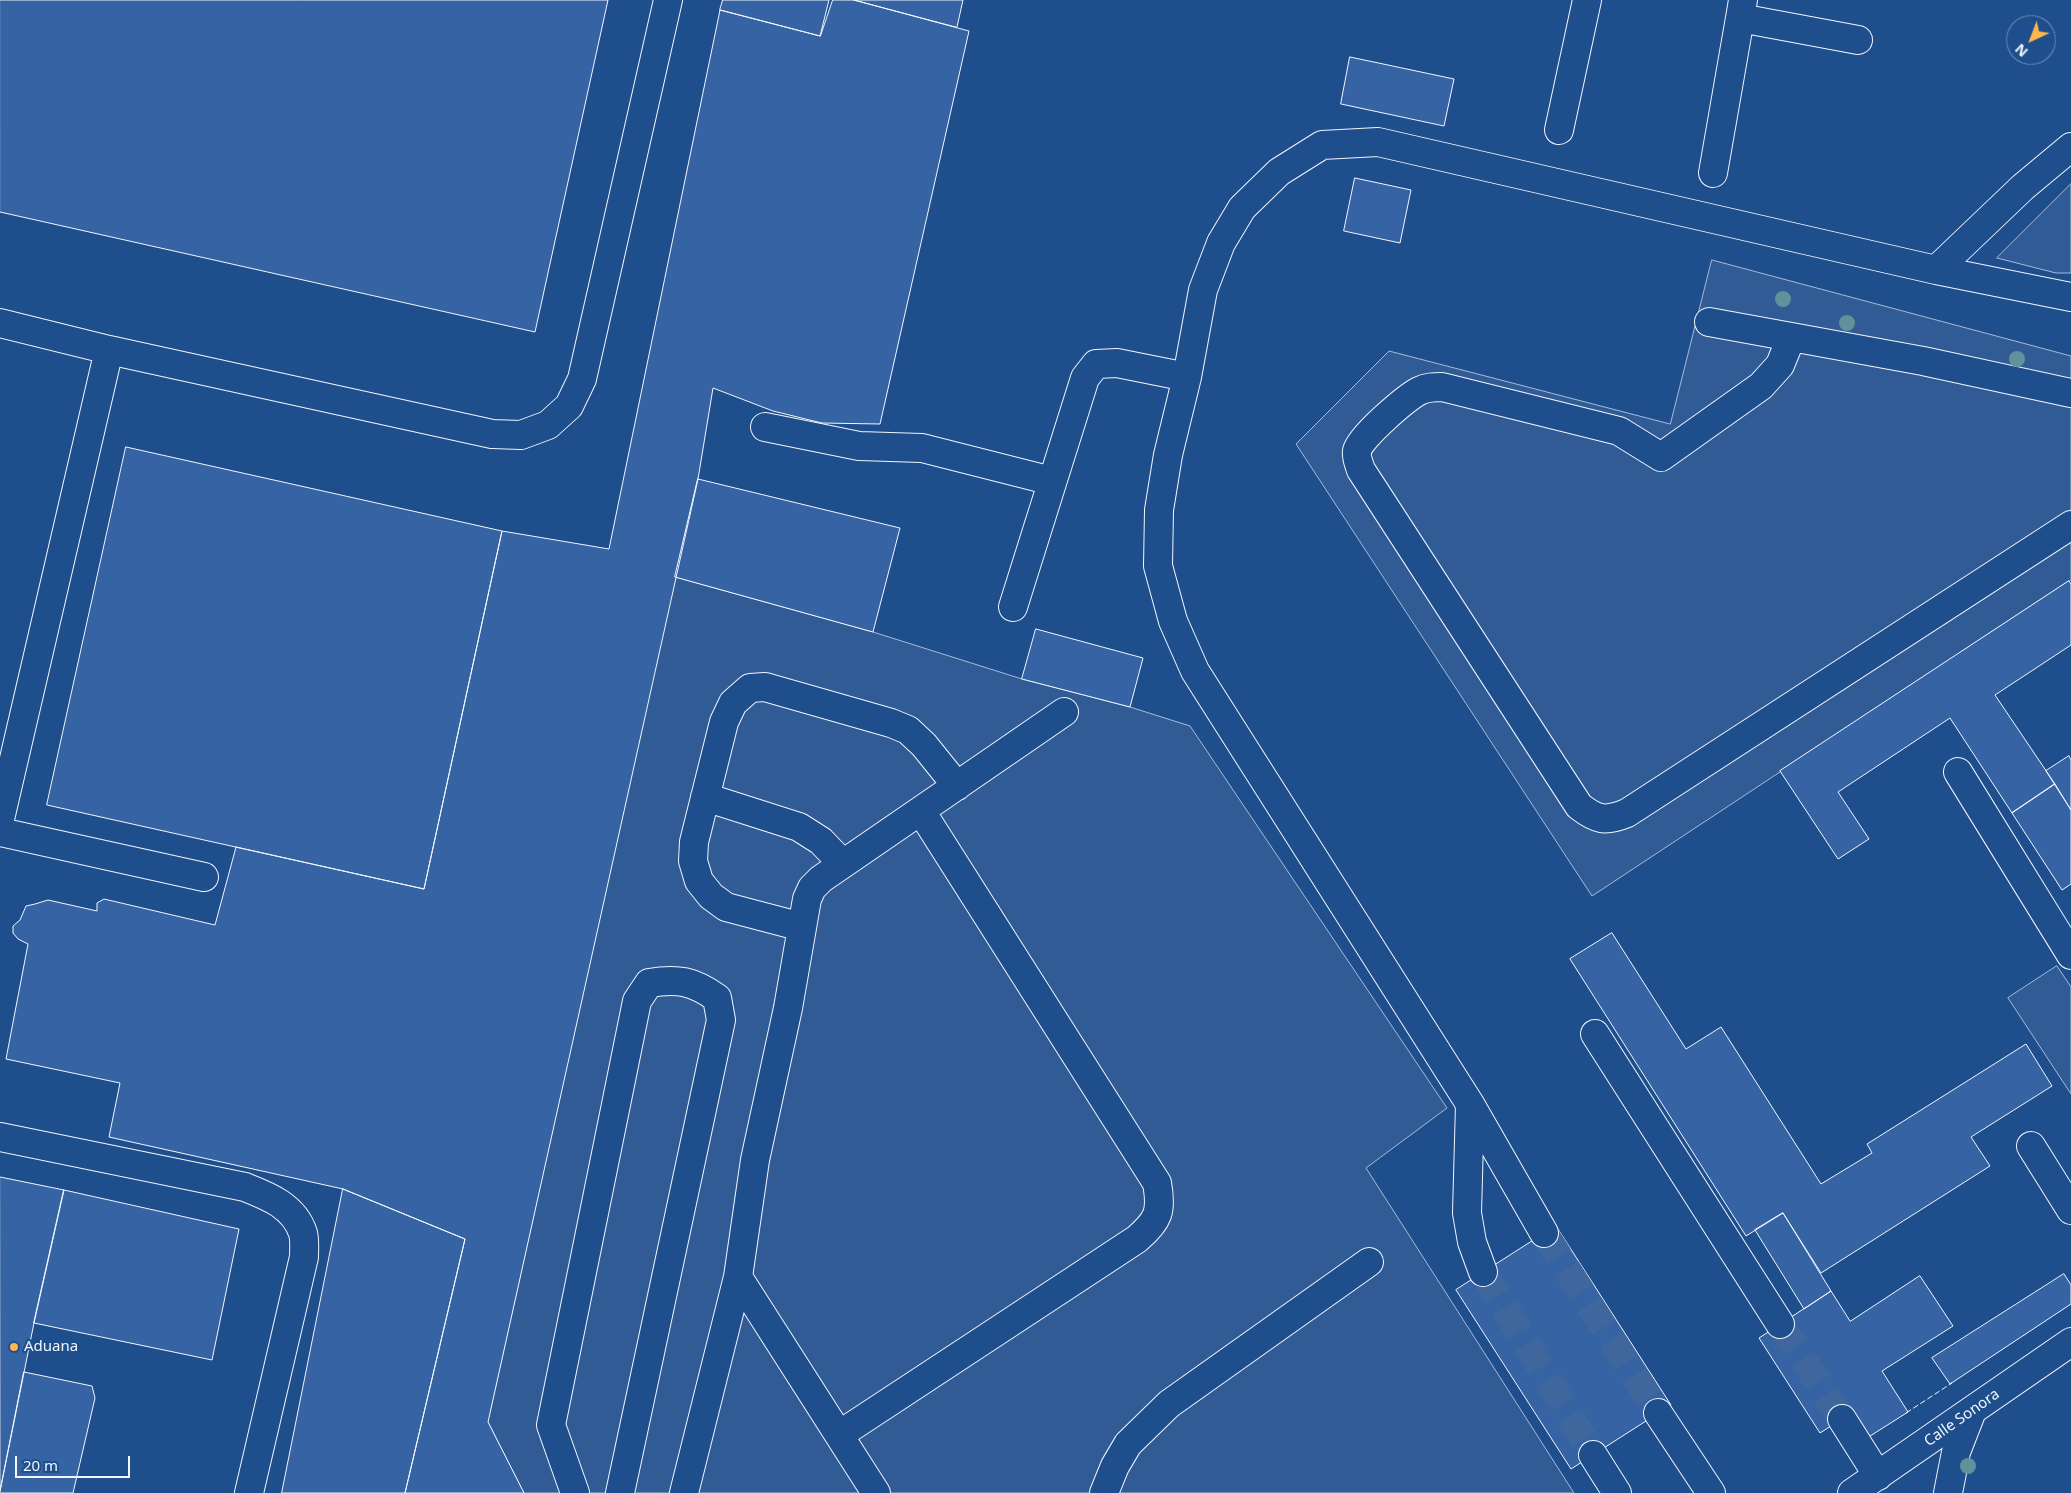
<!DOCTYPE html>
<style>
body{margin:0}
#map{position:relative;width:2071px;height:1493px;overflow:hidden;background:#1f4e8c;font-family:"Noto Sans",sans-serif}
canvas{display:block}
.north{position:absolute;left:2006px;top:15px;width:50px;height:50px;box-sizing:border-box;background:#1f4e8c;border:1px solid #7391ba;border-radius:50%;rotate:223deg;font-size:14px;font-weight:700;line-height:20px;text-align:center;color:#f2f6ff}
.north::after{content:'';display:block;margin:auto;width:18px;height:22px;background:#ffb74d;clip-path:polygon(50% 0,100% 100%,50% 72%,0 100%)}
.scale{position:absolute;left:15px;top:1456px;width:115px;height:22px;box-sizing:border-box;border:2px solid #f2f6ff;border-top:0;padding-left:6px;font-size:15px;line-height:18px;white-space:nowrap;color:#f2f6ff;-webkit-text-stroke:4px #1f4e8c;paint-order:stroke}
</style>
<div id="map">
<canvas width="2071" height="1493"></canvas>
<div class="north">N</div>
<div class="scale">20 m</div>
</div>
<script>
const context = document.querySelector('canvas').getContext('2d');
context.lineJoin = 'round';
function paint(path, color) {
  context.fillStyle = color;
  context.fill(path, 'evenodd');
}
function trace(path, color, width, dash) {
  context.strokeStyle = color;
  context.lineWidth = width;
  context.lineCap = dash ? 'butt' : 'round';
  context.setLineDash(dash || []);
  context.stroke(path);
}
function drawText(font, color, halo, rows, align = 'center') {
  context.font = font + ' "Noto Sans",sans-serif';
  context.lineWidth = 4;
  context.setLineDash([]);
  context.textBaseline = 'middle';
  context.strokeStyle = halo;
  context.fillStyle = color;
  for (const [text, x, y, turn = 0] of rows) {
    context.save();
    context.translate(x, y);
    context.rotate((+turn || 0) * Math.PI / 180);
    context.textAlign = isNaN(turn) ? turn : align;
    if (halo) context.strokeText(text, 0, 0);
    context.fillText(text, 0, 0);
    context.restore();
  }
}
const built = new Path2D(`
 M 2071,184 L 2071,273 L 2056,273 L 1997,258 Z
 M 1712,260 L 2071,356 L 2071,580 L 1592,896 L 1296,444 L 1389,351 L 1670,424 Z
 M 675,577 L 873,632 L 1022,679 L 1130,707 L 1190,726 L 1447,1108 L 1366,1168 L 1574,1493 L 524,1493 L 488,1422 Z
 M 2057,966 L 2071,987 L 2071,1094 L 2008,998 Z`);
paint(built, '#305b95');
trace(built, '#a8bbd7', 1);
const building = new Path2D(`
 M 0,0 L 608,0 L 535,332 L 0,212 Z
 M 723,0 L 829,0 L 820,36 L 720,10 Z
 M 833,0 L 854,0 L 969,31 L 880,424 L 822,423 L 773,411 L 713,388 L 698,479 L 488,1422 L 524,1493 L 405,1493 L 465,1239 L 343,1189 L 109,1137 L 120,1083 L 6,1059 L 28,944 L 18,939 L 13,933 L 13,926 L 20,920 L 26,906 L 35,904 L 48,900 L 97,911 L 97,903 L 104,899 L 215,925 L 236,847 L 424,889 L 502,531 L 609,549 L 720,10 L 820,36 Z
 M 854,0 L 963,0 L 957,27 Z
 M 1350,57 L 1454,79 L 1444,126 L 1341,104 Z
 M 1355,178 L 1411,190 L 1400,243 L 1344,231 Z
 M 126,447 L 502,531 L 424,889 L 47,805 Z
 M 698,479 L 900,528 L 873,632 L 675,577 Z
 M 2069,581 L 2071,584 L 2071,645 L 1995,695 L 2055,784 L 2012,813 L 1950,718 L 1838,792 L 1869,839 L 1838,859 L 1780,771 Z
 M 1036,629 L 1143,658 L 1130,707 L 1022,679 Z
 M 2069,756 L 2071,760 L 2071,810 L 2046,771 Z
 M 2055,784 L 2071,810 L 2071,884 L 2062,890 L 2012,813 Z
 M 1612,933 L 1686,1049 L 1721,1027 L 1821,1184 L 1872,1153 L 1867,1144 L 2026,1044 L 2052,1086 L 1971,1137 L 1990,1166 L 1821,1273 L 1783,1213 L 1746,1236 L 1570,959 Z
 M 0,1177 L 64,1190 L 34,1323 L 0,1491 Z
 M 343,1189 L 465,1239 L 405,1493 L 282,1493 Z
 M 64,1190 L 239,1229 L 212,1360 L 34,1323 Z
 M 1783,1213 L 1831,1291 L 1804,1309 L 1755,1230 Z
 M 1556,1226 L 1671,1405 L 1571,1469 L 1456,1290 Z
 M 2064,1274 L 2071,1285 L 2071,1304 L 1950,1384 L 1932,1358 Z
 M 1920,1276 L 1953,1326 L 1882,1371 L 1908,1412 L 1867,1438 L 1850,1414 L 1820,1433 L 1759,1338 L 1831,1291 L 1850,1321 Z
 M 24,1372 L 92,1386 L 95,1398 L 73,1493 L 0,1493 Z`);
paint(building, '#3563a3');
trace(building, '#f2f6ff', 1);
trace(new Path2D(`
 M 1544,1233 L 1658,1413
 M 1483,1272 L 1593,1455
 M 1780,1324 L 1842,1419`), '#3f679d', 28, [28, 14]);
const minor = new Path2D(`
 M 1743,0 L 1740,18 L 1858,40
 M 1559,130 L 1587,0
 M 1713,173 L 1740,18
 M 1936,270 L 2023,187 L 2071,147
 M 1709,322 L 1923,361 L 2071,393
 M 0,323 L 109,350 L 492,434 L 521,435 L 548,425 L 569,406 L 582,379 L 668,0
 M 1791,338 L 1780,365 L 1761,386 L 1661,457 L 1619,431 L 1442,387 C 1434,387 1427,387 1419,391 C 1406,398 1360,437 1357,451 C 1356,458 1359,464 1361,470 L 1579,806 C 1597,820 1605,822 1627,813 L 2071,525
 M 765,427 L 859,446 L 922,448 L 1052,481
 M 1013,607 L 1085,378 L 1096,364 L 1117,363 L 1187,377
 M 1958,772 L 2071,955
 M 705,797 L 799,827 L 821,841 L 843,864
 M 0,819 L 109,350
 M 0,832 L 204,877
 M 802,927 L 726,907 L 711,896 L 699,881 L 693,861 L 694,842 L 724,722 L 733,703 L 750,688 L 765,687 L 891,723 L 908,730 L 924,745 L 957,786
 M 1595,1034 L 1780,1324
 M 1470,1104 L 1467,1213 L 1472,1242 L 1483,1272
 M 0,1137 L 245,1187 C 268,1196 294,1206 303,1233 C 305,1240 304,1250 304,1257 L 249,1493
 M 2031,1146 L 2071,1210
 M 1544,1233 L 1470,1104 L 1195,671 L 1173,621 L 1158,566 L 1159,510 L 1168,455 L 1187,377 L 1203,290 L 1221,243 L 1242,208 L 1279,172 L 1322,145 L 1378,142 L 1936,270 L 2071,297
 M 1658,1413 L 1711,1493
 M 1842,1419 L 1878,1476
 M 839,1435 L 1137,1239 C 1159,1220 1162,1211 1157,1183 L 921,811
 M 1593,1455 L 1617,1493
 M 575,1493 L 551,1425 L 637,1001 L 649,983 C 678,978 693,981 717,998 L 721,1020 L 620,1493
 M 684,1493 L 738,1277
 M 876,1493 L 738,1277 L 755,1160 L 788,1008 L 807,899 L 812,888 L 821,879 L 1064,712
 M 1104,1493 L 1115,1466 L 1128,1444 L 1169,1404 L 1369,1262
 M 1852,1493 L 2071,1342
 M 1948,1493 L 1956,1452 L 1972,1411`);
trace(minor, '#f2f6ff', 30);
trace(minor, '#1f4e8c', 28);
trace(new Path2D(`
 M 1906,1413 L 1952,1383`), '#f2f6ff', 1, [6, 2.5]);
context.fillStyle = '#61919a';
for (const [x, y] of [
 [1783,299],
 [1847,323],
 [2017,359],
 [1968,1466]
]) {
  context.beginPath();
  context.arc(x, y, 8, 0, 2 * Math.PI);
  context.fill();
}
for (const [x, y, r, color] of [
 [14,1347,5,"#ffb74d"]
]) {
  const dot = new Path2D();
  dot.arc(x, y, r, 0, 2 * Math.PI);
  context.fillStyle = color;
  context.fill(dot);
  trace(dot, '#1f4e8c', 2);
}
drawText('15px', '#f2f6ff', '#1f4e8c', [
 ["Aduana",24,1347]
], 'left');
drawText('15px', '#f2f6ff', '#1f4e8c', [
 ["Calle Sonora",1962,1418,-35]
]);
</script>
